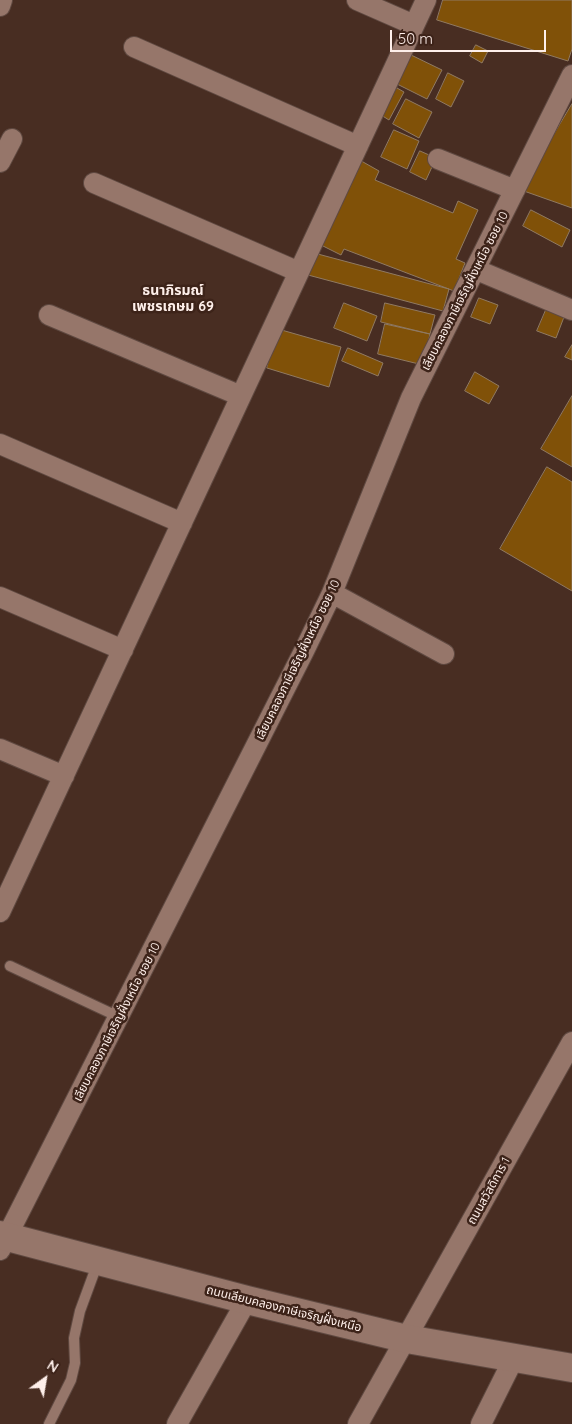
<!DOCTYPE html>
<meta charset="utf-8">
<style>
body{margin:0}
#map{position:relative;width:572px;height:1424px;overflow:hidden;background:#482d22;font-family:Quicksand,sans-serif}
canvas{display:block}
.north{position:absolute;left:20px;top:1354px;width:50px;height:50px;-webkit-text-stroke:4px #3d2319;paint-order:stroke;rotate:32deg;font-size:14px;font-weight:700;line-height:20px;text-align:center;color:#feefea}
.north::after{content:'';display:block;margin:auto;width:18px;height:22px;background:#feefea;clip-path:polygon(50% 0,100% 100%,50% 72%,0 100%)}
.scale{position:absolute;left:390px;top:30px;width:156px;height:22px;box-sizing:border-box;border:2px solid #feefea;border-top:0;padding-left:6px;font-size:15px;line-height:18px;white-space:nowrap;color:#feefea;-webkit-text-stroke:4px #3d2319;paint-order:stroke}
</style>
<div id="map">
<canvas width="572" height="1424"></canvas>
<div class="north">N</div>
<div class="scale">50 m</div>
</div>
<script>
const context = document.querySelector('canvas').getContext('2d');
context.lineJoin = 'round';
function paint(path, color) {
  context.fillStyle = color;
  context.fill(path, 'evenodd');
}
function trace(path, color, width, dash) {
  context.strokeStyle = color;
  context.lineWidth = width;
  context.lineCap = dash ? 'butt' : 'round';
  context.setLineDash(dash || []);
  context.stroke(path);
}
function drawText(font, color, halo, rows, align = 'center') {
  context.font = font + ' Quicksand,"Noto Sans Thai",sans-serif';
  context.lineWidth = 5;
  context.setLineDash([]);
  context.textBaseline = 'middle';
  context.strokeStyle = halo;
  context.fillStyle = color;
  for (const [text, x, y, turn = 0] of rows) {
    context.save();
    context.translate(x, y);
    context.rotate((+turn || 0) * Math.PI / 180);
    context.textAlign = isNaN(turn) ? turn : align;
    if (halo) context.strokeText(text, 0, 0);
    context.fillText(text, 0, 0);
    context.restore();
  }
}
const building = new Path2D(`
 M 443,0 L 572,0 L 572,49 L 568,61 L 437,20 Z
 M 476,45 L 488,51 L 482,63 L 470,56 Z
 M 409,54 L 442,70 L 427,99 L 395,83 Z
 M 448,73 L 464,81 L 451,107 L 436,99 Z
 M 397,88 L 404,92 L 389,120 L 381,115 Z
 M 406,99 L 432,112 L 419,138 L 393,124 Z
 M 572,104 L 572,208 L 521,190 Z
 M 394,130 L 419,141 L 407,169 L 381,157 Z
 M 420,151 L 436,158 L 426,180 L 410,172 Z
 M 356,158 L 379,171 L 375,180 L 453,213 L 458,201 L 478,210 L 456,259 L 465,263 L 454,291 L 344,249 L 341,255 L 317,243 Z
 M 531,210 L 570,230 L 562,247 L 523,226 Z
 M 314,253 L 449,289 L 443,311 L 308,275 Z
 M 479,298 L 498,305 L 490,324 L 471,317 Z
 M 344,303 L 377,316 L 367,341 L 334,328 Z
 M 385,303 L 435,315 L 430,334 L 381,322 Z
 M 546,310 L 564,317 L 556,338 L 537,331 Z
 M 385,324 L 430,334 L 423,365 L 378,354 Z
 M 278,329 L 341,347 L 329,387 L 267,368 Z
 M 572,345 L 572,360 L 565,357 Z
 M 348,348 L 383,363 L 378,376 L 342,361 Z
 M 475,372 L 499,386 L 489,404 L 465,391 Z
 M 572,396 L 572,467 L 541,449 Z
 M 547,467 L 572,482 L 572,591 L 500,549 Z`);
paint(building, '#805108');
trace(building, '#907a62', 1);
const service = new Path2D(`
 M 10,966 L 119,1017
 M 49,1424 L 71,1380 L 75,1363 L 74,1338 L 80,1311 L 98,1262`);
const minor = new Path2D(`
 M 357,0 L 414,25
 M 0,6 L 2,0
 M 134,47 L 358,146
 M 438,159 L 515,190
 M 0,162 L 12,139
 M 94,183 L 299,272
 M 477,270 L 572,310
 M 49,315 L 241,396
 M 0,444 L 182,523
 M 332,593 L 444,654
 M 0,597 L 123,650
 M 0,749 L 64,776
 M 0,912 L 426,0
 M 0,1250 L 304,651 L 332,593 L 411,398 L 572,75
 M 177,1424 L 247,1300
 M 358,1424 L 572,1042
 M 481,1424 L 514,1358`);
const secondary = new Path2D(`
 M 0,1235 L 247,1300 L 407,1339 L 572,1368`);
trace(service, '#5f4941', 12);
trace(minor, '#5f4941', 22);
trace(secondary, '#5f4941', 30);
trace(service, '#96766a', 10);
trace(minor, '#96766a', 20);
trace(secondary, '#96766a', 28);
drawText('12px', '#feefea', '#3d2319', [
 ["เลียบคลองภาษีเจริญฝั่งเหนือ ซอย 10",465,291,-63],
 ["เลียบคลองภาษีเจริญฝั่งเหนือ ซอย 10",298,660,-64],
 ["เลียบคลองภาษีเจริญฝั่งเหนือ ซอย 10",117,1022,-63],
 ["ถนนสวัสดิการ 1",489,1191,-61],
 ["ถนนเลียบคลองภาษีเจริญฝั่งเหนือ",284,1309,14]
]);
drawText('bold 14px', '#feefea', '#3d2319', [
 ["ธนาภิรมณ์",173,291],
 ["เพชรเกษม 69",173,307]
]);
</script>
